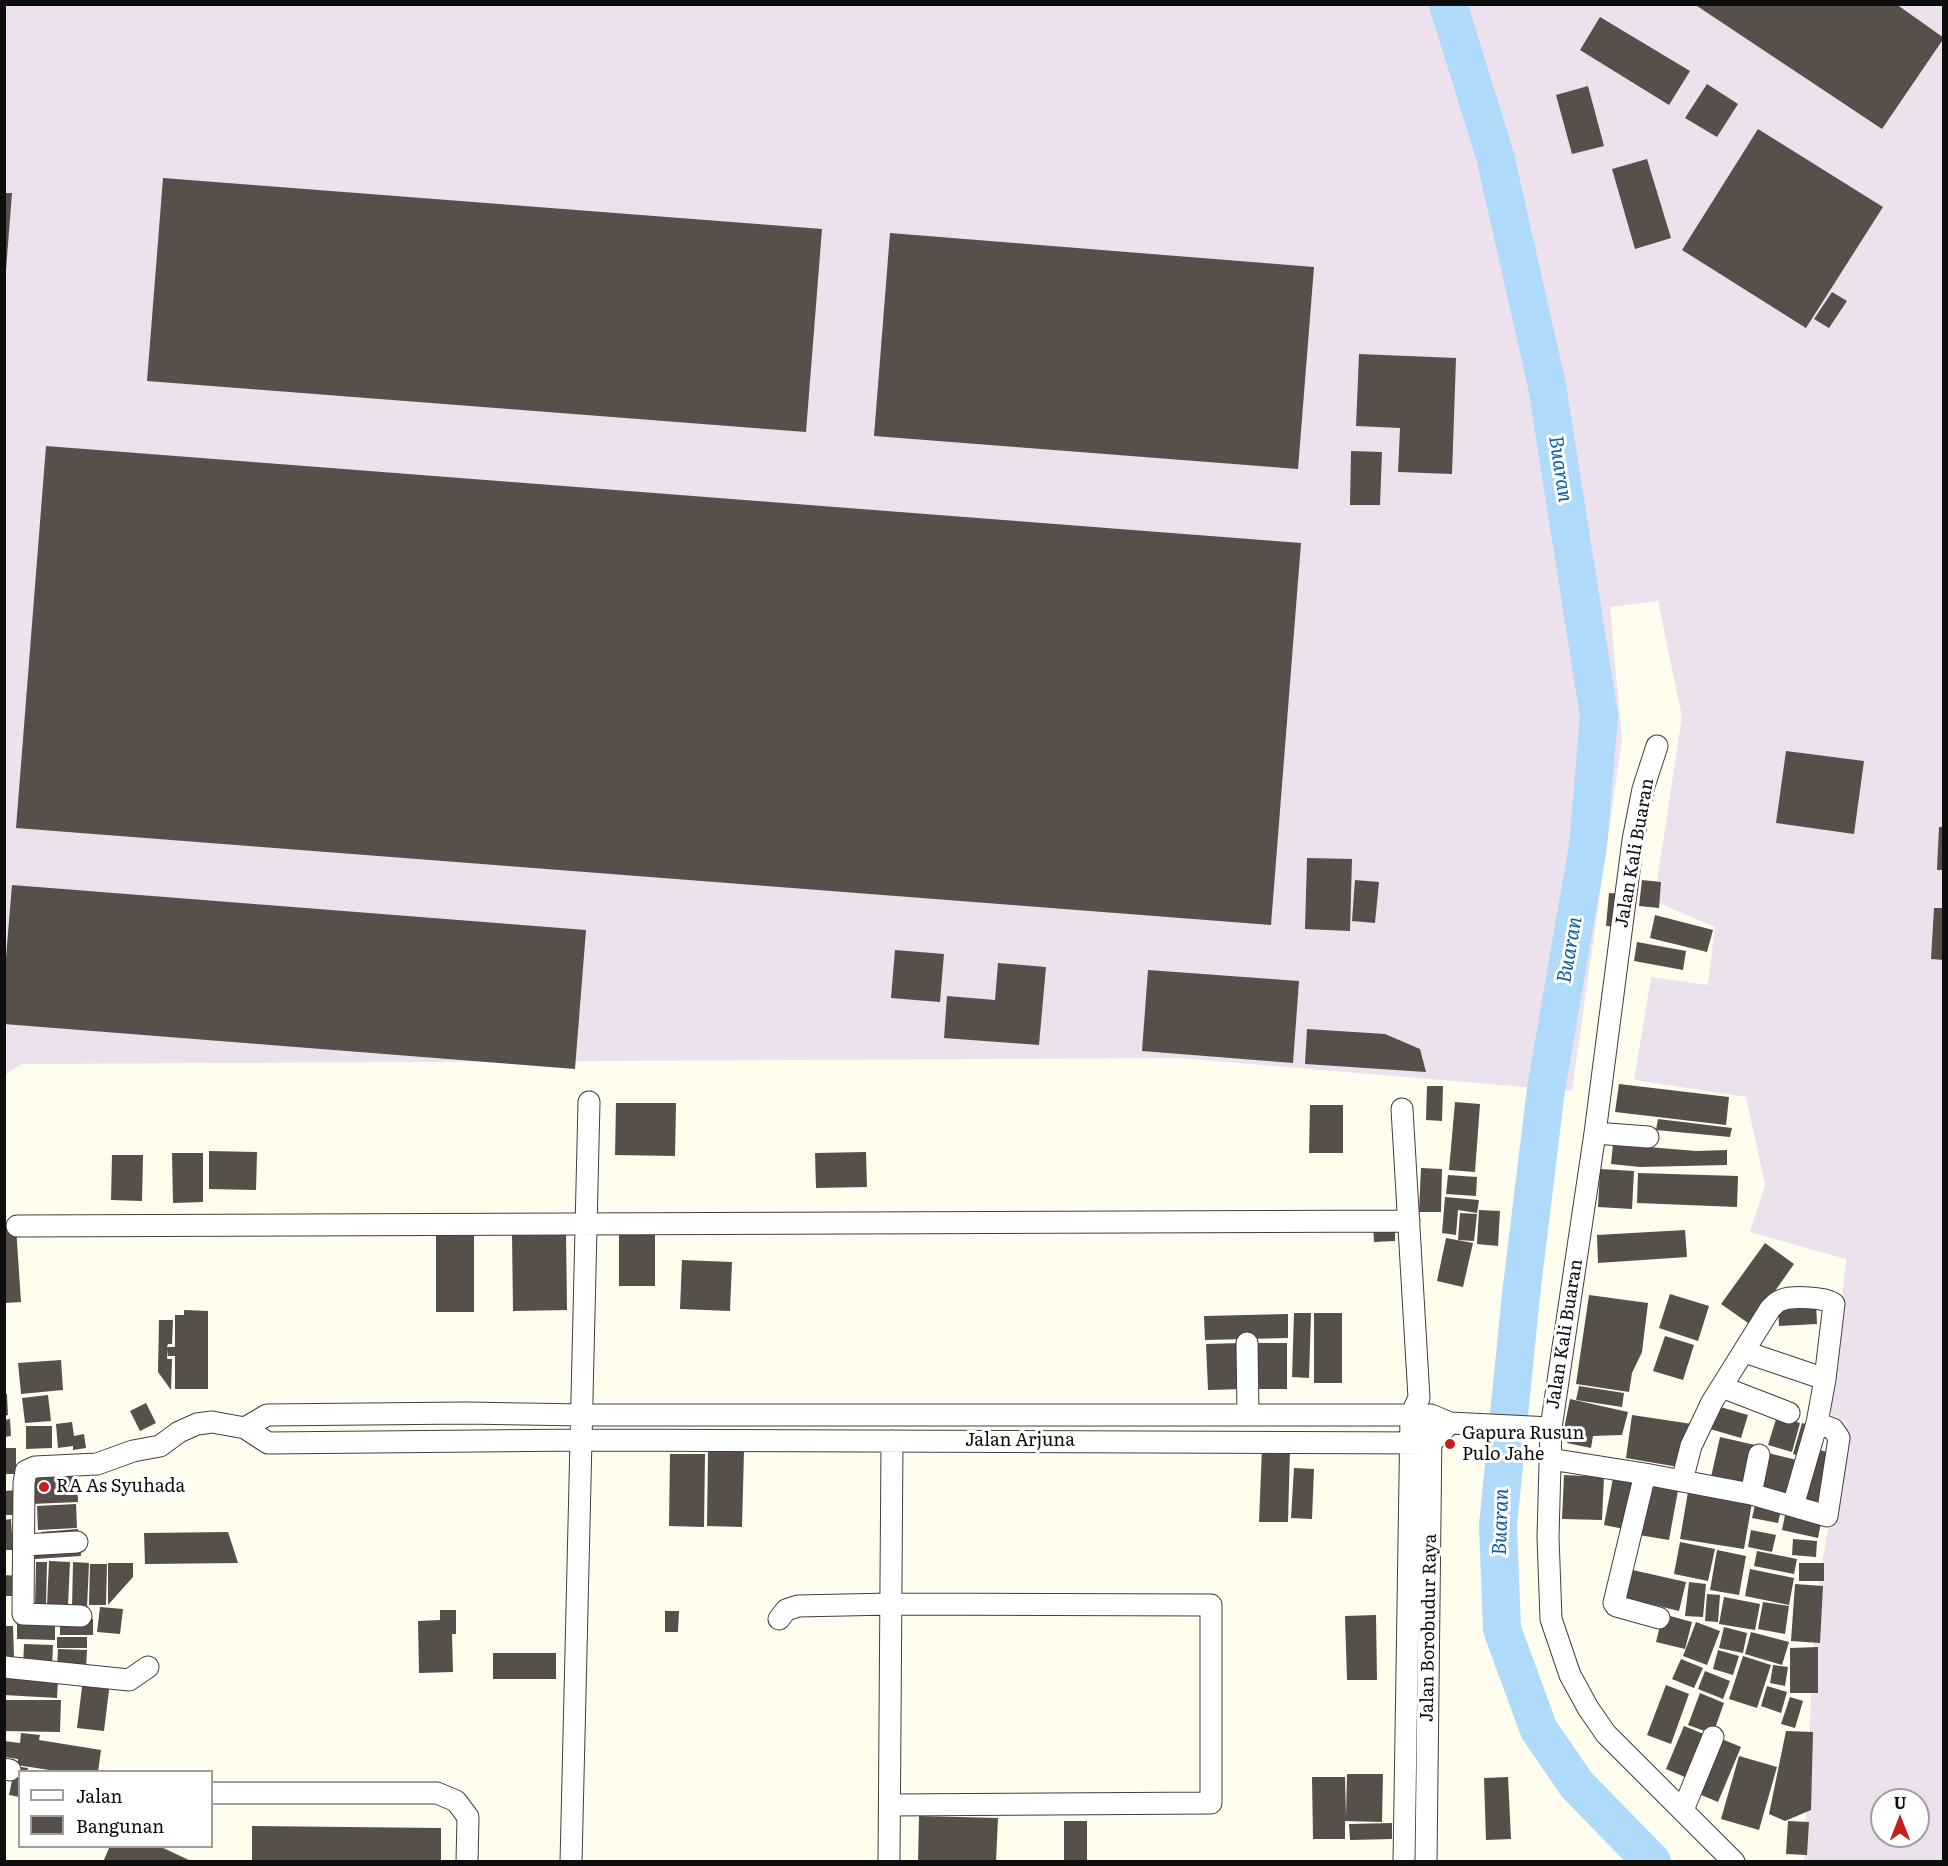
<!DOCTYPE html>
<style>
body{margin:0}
#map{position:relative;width:1948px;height:1866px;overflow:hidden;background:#fffdee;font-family:Literata,serif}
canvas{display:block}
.frame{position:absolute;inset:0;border:6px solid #0d0d0d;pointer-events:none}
.legend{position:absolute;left:18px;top:1770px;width:195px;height:78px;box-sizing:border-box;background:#fff;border:2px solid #9e9e9e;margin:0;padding:8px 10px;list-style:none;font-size:18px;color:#0d0d0d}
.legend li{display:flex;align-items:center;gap:12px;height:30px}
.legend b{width:30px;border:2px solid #9e9e9e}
.north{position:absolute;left:1870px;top:1788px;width:60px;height:60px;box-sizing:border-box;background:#fff;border:2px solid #9e9e9e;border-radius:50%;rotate:0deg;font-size:16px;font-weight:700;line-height:24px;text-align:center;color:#0d0d0d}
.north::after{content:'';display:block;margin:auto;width:21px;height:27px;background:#c61e1d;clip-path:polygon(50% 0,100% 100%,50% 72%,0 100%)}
</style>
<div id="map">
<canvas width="1948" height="1866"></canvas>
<div class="frame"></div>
<ul class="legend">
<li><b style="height:8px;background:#fff"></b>Jalan</li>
<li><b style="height:16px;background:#574f49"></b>Bangunan</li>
</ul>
<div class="north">U</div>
</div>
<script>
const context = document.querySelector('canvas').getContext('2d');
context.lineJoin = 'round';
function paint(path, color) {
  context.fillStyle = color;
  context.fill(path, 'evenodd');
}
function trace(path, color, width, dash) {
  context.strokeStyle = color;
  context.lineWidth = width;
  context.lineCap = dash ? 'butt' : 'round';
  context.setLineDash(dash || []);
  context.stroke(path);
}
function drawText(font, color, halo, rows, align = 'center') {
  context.font = font + ' Literata,serif';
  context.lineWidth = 6;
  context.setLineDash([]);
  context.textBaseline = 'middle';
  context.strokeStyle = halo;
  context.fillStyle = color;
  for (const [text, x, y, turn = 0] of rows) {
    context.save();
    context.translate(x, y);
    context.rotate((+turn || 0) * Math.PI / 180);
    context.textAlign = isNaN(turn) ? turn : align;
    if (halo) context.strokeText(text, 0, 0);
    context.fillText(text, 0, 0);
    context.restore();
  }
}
paint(new Path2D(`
 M 5,5 L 1943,5 L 1943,1861 L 1804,1861 L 1815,1606 L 1846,1422 L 1830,1414 L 1846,1259 L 1750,1232 L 1765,1185 L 1746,1097 L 1634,1080 L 1651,977 L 1708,985 L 1715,927 L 1654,901 L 1682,717 L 1658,601 L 1610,607 L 1622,740 L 1572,1091 L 1179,1058 L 22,1064 L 5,1075 ZM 1882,1800 L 1918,1800 L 1918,1836 L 1882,1836 Z`), '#ece1ed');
trace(new Path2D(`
 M 1448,4 L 1495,156 L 1547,386 L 1599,716 L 1588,846 L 1546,1089 L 1521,1295 L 1498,1525 L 1502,1629 L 1539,1730 L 1577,1785 L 1652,1862`), '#afdafa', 38);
paint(new Path2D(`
 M 1694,4 L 1896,4 L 1944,38 L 1882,129 Z
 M 1600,17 L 1690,71 L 1669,105 L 1580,50 Z
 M 1707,84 L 1738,104 L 1717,137 L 1685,118 Z
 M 1588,86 L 1604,146 L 1572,154 L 1556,95 Z
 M 1758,129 L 1883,207 L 1806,328 L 1682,250 Z
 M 1647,159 L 1671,238 L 1635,249 L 1612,169 Z
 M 163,178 L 822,229 L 806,432 L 147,381 Z
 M 4,193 L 12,193 L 6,270 L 4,270 Z
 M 890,233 L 1314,267 L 1298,469 L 874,436 Z
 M 1832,292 L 1847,301 L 1829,328 L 1814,319 Z
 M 1359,354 L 1456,358 L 1452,474 L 1398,472 L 1400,428 L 1356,426 Z
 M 46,446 L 1301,543 L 1271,925 L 16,828 Z
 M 1351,451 L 1382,452 L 1380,505 L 1350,505 Z
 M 1786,751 L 1864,761 L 1854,834 L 1776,823 Z
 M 1939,827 L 1944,827 L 1944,870 L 1937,870 Z
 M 1307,858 L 1352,859 L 1350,931 L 1305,929 Z
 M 1355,880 L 1379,882 L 1375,923 L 1352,921 Z
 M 1642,880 L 1661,882 L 1659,908 L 1639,906 Z
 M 12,885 L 586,930 L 575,1069 L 4,1024 L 4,981 Z
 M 1609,893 L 1624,894 L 1621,927 L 1606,926 Z
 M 1934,908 L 1944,908 L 1944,960 L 1931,959 Z
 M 1655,915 L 1713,930 L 1707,952 L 1650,938 Z
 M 1637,942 L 1686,951 L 1683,970 L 1634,961 Z
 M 895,950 L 944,954 L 940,1002 L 891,998 Z
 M 998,963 L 1046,967 L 1039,1045 L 944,1038 L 947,996 L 995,1000 Z
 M 1148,970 L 1299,981 L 1293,1063 L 1142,1051 Z
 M 1307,1029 L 1385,1034 L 1420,1049 L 1426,1072 L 1305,1064 Z
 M 1619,1084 L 1729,1097 L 1726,1125 L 1615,1112 Z
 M 1427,1086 L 1443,1086 L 1442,1121 L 1426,1120 Z
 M 1455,1102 L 1480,1104 L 1475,1172 L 1449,1170 Z
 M 616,1103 L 676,1103 L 675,1156 L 615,1155 Z
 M 1310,1105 L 1343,1105 L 1343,1153 L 1309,1153 Z
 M 1658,1119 L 1732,1128 L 1730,1137 L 1656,1130 Z
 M 1613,1144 L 1696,1151 L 1727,1150 L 1727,1165 L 1640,1167 L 1611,1164 Z
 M 209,1151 L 257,1152 L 256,1190 L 209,1189 Z
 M 866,1152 L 867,1187 L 816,1188 L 815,1153 Z
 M 172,1153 L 203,1153 L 203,1202 L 173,1203 Z
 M 112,1155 L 143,1155 L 142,1201 L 111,1200 Z
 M 1421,1168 L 1442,1169 L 1441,1212 L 1419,1212 Z
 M 1600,1169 L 1634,1171 L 1632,1209 L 1598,1207 Z
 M 1638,1173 L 1738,1176 L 1737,1207 L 1637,1203 Z
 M 1448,1175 L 1477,1177 L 1476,1196 L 1446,1194 Z
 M 1445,1197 L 1479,1200 L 1477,1213 L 1458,1210 L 1456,1235 L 1442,1233 Z
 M 1479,1210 L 1500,1211 L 1498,1246 L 1477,1244 Z
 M 1460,1213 L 1477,1214 L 1474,1241 L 1458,1240 Z
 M 1395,1223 L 1395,1241 L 1374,1242 L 1373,1224 Z
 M 16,1227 L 21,1302 L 5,1303 L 5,1228 Z
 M 474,1230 L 474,1312 L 436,1312 L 436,1231 Z
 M 1685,1230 L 1687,1257 L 1598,1263 L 1597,1235 Z
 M 619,1232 L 655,1232 L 655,1286 L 619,1286 Z
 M 566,1233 L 567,1310 L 513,1311 L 512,1234 Z
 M 1446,1238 L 1473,1243 L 1463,1287 L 1437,1281 Z
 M 1765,1243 L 1794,1264 L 1751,1325 L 1721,1304 Z
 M 682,1260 L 732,1262 L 730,1311 L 680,1309 Z
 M 1670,1294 L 1709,1306 L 1698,1341 L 1659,1328 Z
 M 1589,1295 L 1648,1303 L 1642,1352 L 1632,1373 L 1629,1392 L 1576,1384 Z
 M 1816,1302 L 1817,1324 L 1779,1326 L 1778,1304 Z
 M 184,1310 L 208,1311 L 208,1389 L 175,1389 L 175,1356 L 168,1356 L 168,1349 L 167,1359 L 172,1359 L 171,1390 L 158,1372 L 159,1320 L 173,1320 L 172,1344 L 168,1344 L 167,1347 L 175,1347 L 175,1315 L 184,1315 Z
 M 1294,1313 L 1311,1313 L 1309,1378 L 1292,1377 Z
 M 1314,1313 L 1342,1313 L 1342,1383 L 1314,1383 Z
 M 1288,1314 L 1288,1338 L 1205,1340 L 1204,1316 Z
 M 1665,1336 L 1694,1345 L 1683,1380 L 1653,1371 Z
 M 1241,1343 L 1243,1389 L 1208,1390 L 1206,1344 Z
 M 1251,1343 L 1287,1343 L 1287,1389 L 1251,1389 Z
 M 61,1360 L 63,1390 L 21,1394 L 18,1363 Z
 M 1579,1386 L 1624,1393 L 1622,1407 L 1576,1400 Z
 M 4,1394 L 7,1394 L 8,1415 L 4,1416 Z
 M 48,1395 L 51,1421 L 25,1423 L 22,1398 Z
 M 1570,1399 L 1628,1412 L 1622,1435 L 1593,1436 L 1591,1448 L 1567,1443 L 1570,1431 L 1564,1429 Z
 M 146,1403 L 156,1423 L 140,1431 L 130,1411 Z
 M 1717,1406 L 1748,1415 L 1741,1438 L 1710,1429 Z
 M 1632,1415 L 1692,1424 L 1684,1468 L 1626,1458 Z
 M 1777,1416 L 1800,1423 L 1792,1452 L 1768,1445 Z
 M 10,1419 L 11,1436 L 4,1437 L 4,1420 Z
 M 72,1422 L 74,1436 L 84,1434 L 86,1448 L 73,1450 L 73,1446 L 58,1448 L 56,1424 Z
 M 1802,1423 L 1814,1426 L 1805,1458 L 1793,1454 Z
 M 26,1426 L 52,1426 L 52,1448 L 26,1449 Z
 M 1720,1437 L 1755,1445 L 1745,1485 L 1711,1477 Z
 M 4,1448 L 16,1448 L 16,1474 L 4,1474 Z
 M 1262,1448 L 1290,1449 L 1288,1522 L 1259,1522 Z
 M 1812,1448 L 1831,1453 L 1818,1507 L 1799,1502 Z
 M 708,1451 L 744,1451 L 742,1527 L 707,1526 Z
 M 1768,1453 L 1801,1461 L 1790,1503 L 1758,1495 Z
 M 670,1454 L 705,1454 L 704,1527 L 669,1526 Z
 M 1294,1468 L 1314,1469 L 1312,1519 L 1291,1518 Z
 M 77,1469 L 78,1502 L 31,1504 L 30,1471 Z
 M 1564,1475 L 1604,1477 L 1602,1520 L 1562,1519 Z
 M 1613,1478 L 1638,1483 L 1629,1530 L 1604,1525 Z
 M 1649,1480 L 1679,1485 L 1669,1540 L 1639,1535 Z
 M 1689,1486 L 1753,1497 L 1744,1549 L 1680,1539 Z
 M 18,1490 L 18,1515 L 4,1515 L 4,1491 Z
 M 76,1504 L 77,1528 L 38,1530 L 37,1506 Z
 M 1755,1505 L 1781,1510 L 1778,1523 L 1752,1518 Z
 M 1786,1510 L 1822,1518 L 1818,1538 L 1782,1530 Z
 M 11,1519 L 13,1550 L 4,1550 L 4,1520 Z
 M 78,1529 L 79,1541 L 41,1543 L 41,1532 Z
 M 1751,1530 L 1776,1535 L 1772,1552 L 1748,1547 Z
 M 228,1532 L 238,1563 L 145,1564 L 144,1533 Z
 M 1793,1539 L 1817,1541 L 1816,1557 L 1792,1555 Z
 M 1680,1542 L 1715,1549 L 1708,1581 L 1674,1574 Z
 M 80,1543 L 81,1556 L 35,1559 L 34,1546 Z
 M 1717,1550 L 1746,1556 L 1739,1595 L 1710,1590 Z
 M 1757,1551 L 1797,1559 L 1794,1574 L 1754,1566 Z
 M 49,1561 L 70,1562 L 68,1606 L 47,1605 Z
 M 36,1562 L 47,1562 L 46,1605 L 35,1605 Z
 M 73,1562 L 89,1563 L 87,1608 L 72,1607 Z
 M 108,1563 L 133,1563 L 133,1577 L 108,1605 Z
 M 1799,1563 L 1824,1563 L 1824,1581 L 1799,1581 Z
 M 90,1564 L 107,1564 L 106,1605 L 89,1605 Z
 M 1628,1569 L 1686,1582 L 1679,1611 L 1622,1597 Z
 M 1750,1569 L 1794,1578 L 1789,1605 L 1745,1596 Z
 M 4,1575 L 19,1576 L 19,1596 L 4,1596 Z
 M 1689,1582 L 1706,1584 L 1703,1617 L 1685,1616 Z
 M 1795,1584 L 1823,1586 L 1820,1643 L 1791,1641 Z
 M 1707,1594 L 1720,1595 L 1718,1622 L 1705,1621 Z
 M 1724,1597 L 1760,1604 L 1755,1630 L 1719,1624 Z
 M 1763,1602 L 1789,1606 L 1785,1634 L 1758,1629 Z
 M 100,1607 L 123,1609 L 120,1634 L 97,1632 Z
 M 440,1610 L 456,1610 L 456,1634 L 452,1634 L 453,1672 L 419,1673 L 418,1621 L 440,1620 Z
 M 665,1611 L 679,1611 L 678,1632 L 665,1632 Z
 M 1663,1614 L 1692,1622 L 1685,1649 L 1656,1642 Z
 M 1376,1615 L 1377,1680 L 1347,1680 L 1345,1616 Z
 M 60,1619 L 93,1619 L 93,1635 L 60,1635 Z
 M 17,1620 L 55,1620 L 55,1640 L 17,1639 Z
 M 1696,1622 L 1720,1631 L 1707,1665 L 1683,1656 Z
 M 4,1626 L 13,1626 L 14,1657 L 4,1657 Z
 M 1724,1627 L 1747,1633 L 1743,1653 L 1719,1648 Z
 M 1751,1632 L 1789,1642 L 1782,1665 L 1745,1654 Z
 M 57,1637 L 87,1637 L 87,1648 L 57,1648 Z
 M 24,1644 L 53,1645 L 52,1668 L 23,1667 Z
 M 1818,1647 L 1818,1693 L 1790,1693 L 1790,1648 Z
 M 58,1649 L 87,1650 L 86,1669 L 57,1668 Z
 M 1718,1650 L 1739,1656 L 1733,1675 L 1713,1669 Z
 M 493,1653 L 556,1653 L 556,1679 L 493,1679 Z
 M 1743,1656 L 1771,1665 L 1757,1708 L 1729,1699 Z
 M 1681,1659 L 1703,1668 L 1694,1688 L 1672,1679 Z
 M 1773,1665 L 1788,1667 L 1785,1686 L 1770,1683 Z
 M 1705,1671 L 1730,1681 L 1723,1699 L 1698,1689 Z
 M 4,1677 L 58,1680 L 57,1698 L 4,1695 Z
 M 83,1679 L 110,1682 L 104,1731 L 77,1728 Z
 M 1666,1685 L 1689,1694 L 1671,1744 L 1647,1735 Z
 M 1767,1686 L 1787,1692 L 1781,1713 L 1761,1706 Z
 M 1700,1693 L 1724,1703 L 1713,1734 L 1688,1725 Z
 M 1790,1697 L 1803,1701 L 1795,1728 L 1781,1724 Z
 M 4,1700 L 61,1700 L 60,1732 L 4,1731 Z
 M 1684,1726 L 1711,1737 L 1692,1780 L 1666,1769 Z
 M 1786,1731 L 1813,1732 L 1811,1810 L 1785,1821 L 1769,1814 Z
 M 21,1733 L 40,1735 L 39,1740 L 101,1750 L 98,1772 L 62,1772 L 17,1765 L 18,1759 L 4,1757 L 4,1741 L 20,1743 Z
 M 1717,1737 L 1741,1747 L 1718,1802 L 1694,1792 Z
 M 1739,1756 L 1777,1767 L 1759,1830 L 1721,1819 Z
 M 15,1766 L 28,1768 L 27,1772 L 20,1772 L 20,1797 L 9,1795 Z
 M 1347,1774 L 1383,1774 L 1382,1822 L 1345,1821 L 1345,1839 L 1313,1839 L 1312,1777 L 1345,1777 L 1346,1817 Z
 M 1508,1777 L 1511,1839 L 1486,1840 L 1484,1778 Z
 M 919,1816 L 998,1818 L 996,1862 L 918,1862 Z
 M 1064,1821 L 1087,1821 L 1087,1862 L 1064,1862 Z
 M 1788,1821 L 1809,1822 L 1807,1855 L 1786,1854 Z
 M 1392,1823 L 1392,1839 L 1350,1840 L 1349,1824 Z
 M 252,1826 L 441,1828 L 441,1862 L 252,1862 Z
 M 110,1846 L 159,1846 L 193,1862 L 103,1862 Z`), '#574f49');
const minor = new Path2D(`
 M 1657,746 L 1643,789 L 1633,840 L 1595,1133 L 1551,1428 L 1548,1537 L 1551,1619 L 1570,1675 L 1588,1708 L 1606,1734 L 1734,1862
 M 1402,1109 L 1419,1398 L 1411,1415 L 1404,1862
 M 1595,1133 L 1648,1137
 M 17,1226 L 1409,1221
 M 1247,1343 L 1248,1415
 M 1745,1352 L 1825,1379
 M 1722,1387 L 1789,1413
 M 245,1428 L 267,1415 L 466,1413 L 582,1415 L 1431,1415 L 1450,1423 L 1551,1428
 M 1550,1459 L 1645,1474 L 1751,1494 L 1827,1516 L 1839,1438 L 1833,1429 L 1817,1423
 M 1645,1474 L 1614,1603 L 1616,1606 L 1659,1618
 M 1682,1481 L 1691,1446 L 1712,1402 L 1770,1309 C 1774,1305 1777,1301 1782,1300 C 1791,1296 1828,1297 1834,1304 L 1825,1379 L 1817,1423 L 1793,1506
 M 1751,1494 L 1759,1455
 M 25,1545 L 77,1542
 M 81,1616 L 23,1614 L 24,1483 L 26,1471 L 35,1467 L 97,1464 L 133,1451 L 160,1446 L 179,1432 L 197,1424 L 212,1422 L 245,1428 L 268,1443 L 583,1440 L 1431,1443 L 1450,1423
 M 779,1619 L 786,1610 L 798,1606 L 891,1604 L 1211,1605 L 1211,1803 L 890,1805
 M 4,1667 L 129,1680 L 148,1667
 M 4,1769 L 10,1770
 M 212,1793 L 437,1793 L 456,1801 L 468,1817 L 467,1862
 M 1683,1810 L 1713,1737
 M 571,1862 C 576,1608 585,1355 589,1102
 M 889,1862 L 892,1441
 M 1426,1862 L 1431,1430`);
trace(minor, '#404040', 23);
trace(minor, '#fff', 21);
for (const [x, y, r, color] of [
 [1450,1444,6,"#c61e1d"],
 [44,1487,6,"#c61e1d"]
]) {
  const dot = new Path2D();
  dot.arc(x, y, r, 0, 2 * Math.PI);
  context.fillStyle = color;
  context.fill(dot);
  trace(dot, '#fff', 2);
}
drawText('18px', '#0d0d0d', '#fff', [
 ["Jalan Kali Buaran",1635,853,-80],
 ["Jalan Kali Buaran",1565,1334,-81],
 ["Jalan Arjuna",1020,1441],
 ["Jalan Borobudur Raya",1429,1628,-89]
]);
drawText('18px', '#0d0d0d', '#fff', [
 ["Gapura Rusun",1462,1434],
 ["Pulo Jahe",1462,1455],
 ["RA As Syuhada",56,1487]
], 'left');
drawText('italic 20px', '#0f5ca7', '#fff', [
 ["Buaran",1560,469,81],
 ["Buaran",1570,950,-80],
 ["Buaran",1501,1522,-88]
]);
</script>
